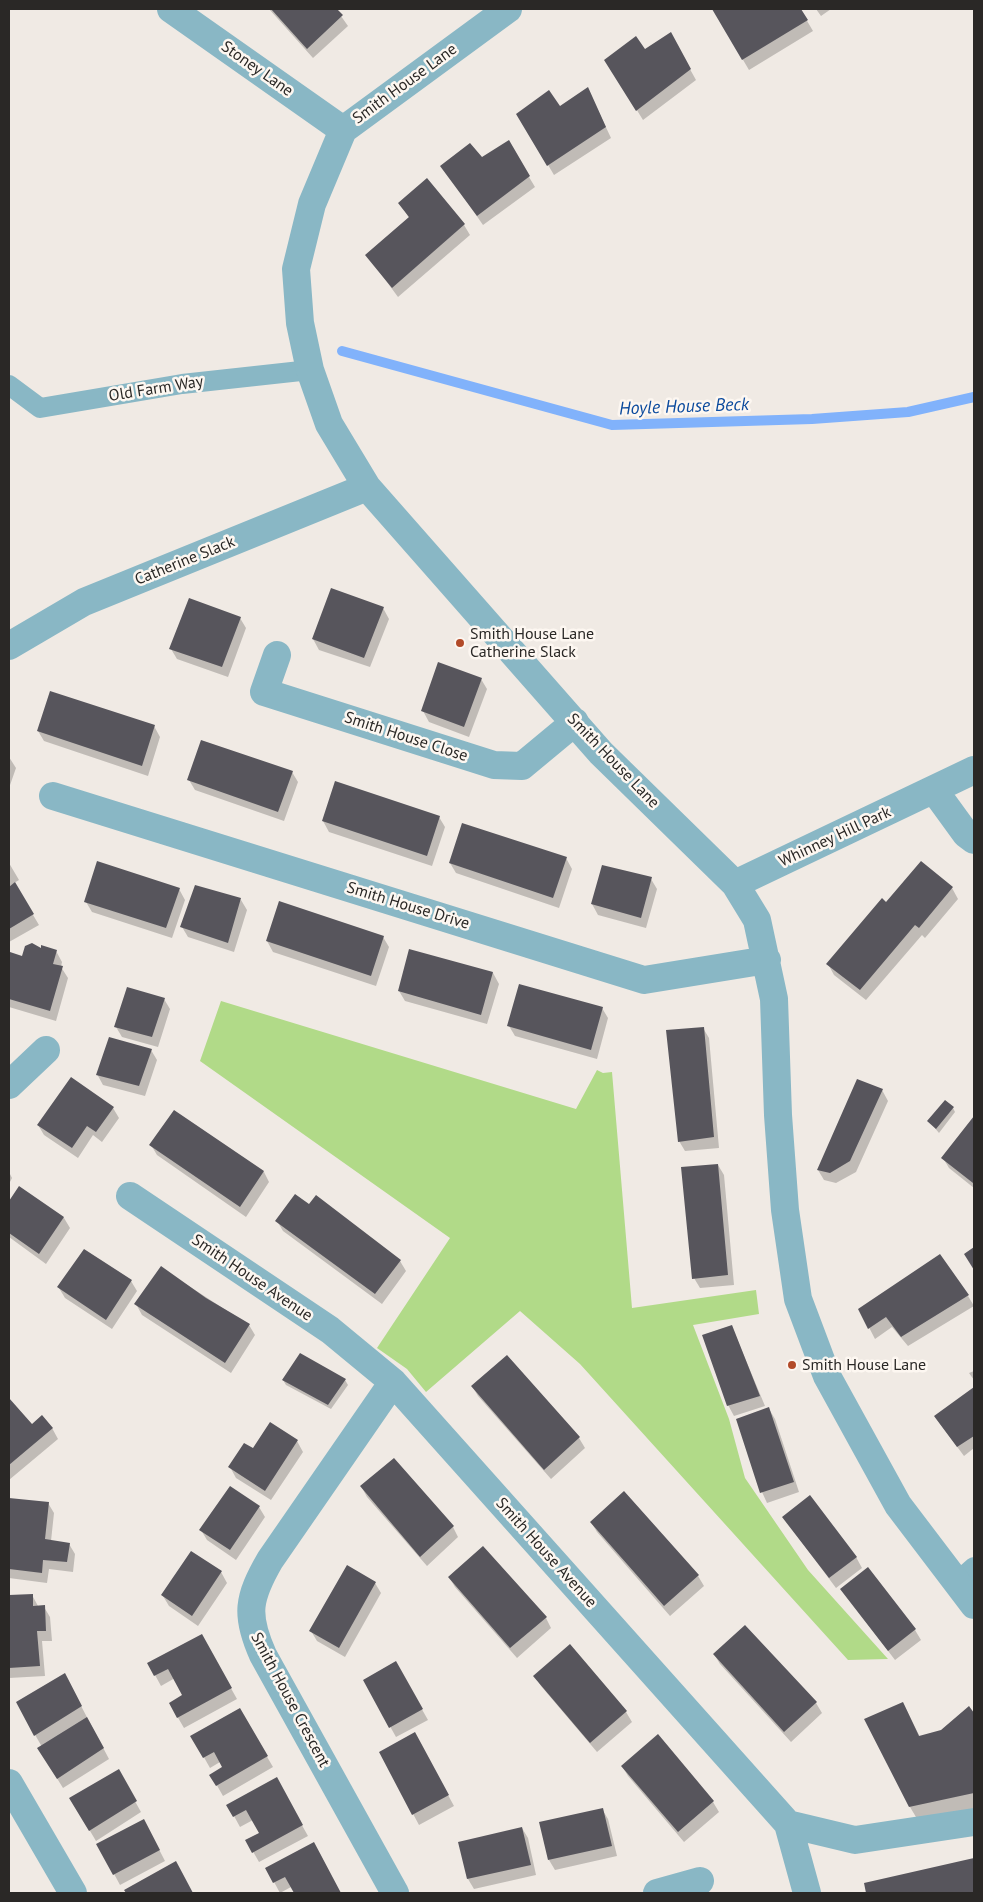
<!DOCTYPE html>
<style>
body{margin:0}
#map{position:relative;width:983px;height:1902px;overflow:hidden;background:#f0eae4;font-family:"PT Sans",sans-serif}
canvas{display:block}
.frame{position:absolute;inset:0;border:10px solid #2a2826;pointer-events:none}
</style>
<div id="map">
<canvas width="983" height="1902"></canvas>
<div class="frame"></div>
</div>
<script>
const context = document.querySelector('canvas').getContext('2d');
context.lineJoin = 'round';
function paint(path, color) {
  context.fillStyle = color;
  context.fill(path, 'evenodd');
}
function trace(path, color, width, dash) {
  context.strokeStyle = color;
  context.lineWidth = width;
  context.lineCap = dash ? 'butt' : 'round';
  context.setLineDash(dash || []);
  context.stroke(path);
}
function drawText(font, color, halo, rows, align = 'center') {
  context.font = font + ' "PT Sans",sans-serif';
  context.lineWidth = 5;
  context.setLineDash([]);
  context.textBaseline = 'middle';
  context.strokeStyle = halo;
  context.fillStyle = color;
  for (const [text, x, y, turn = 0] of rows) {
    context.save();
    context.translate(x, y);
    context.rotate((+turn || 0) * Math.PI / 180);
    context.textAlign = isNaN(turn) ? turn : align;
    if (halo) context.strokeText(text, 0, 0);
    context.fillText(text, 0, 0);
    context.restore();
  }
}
paint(new Path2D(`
 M 221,1001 L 576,1109 L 597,1070 L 603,1073 L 612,1072 L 632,1308 L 756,1290 L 759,1314 L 693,1325 L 729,1419 L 745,1478 L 808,1570 L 888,1659 L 848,1660 L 580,1364 L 520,1311 L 426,1392 L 407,1369 L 377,1348 L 450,1238 L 200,1061 Z`), '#b1da88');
paint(new Path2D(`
 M 269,9 L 336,9 L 348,26 L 313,58 Z
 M 713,9 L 800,9 L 813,31 L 749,70 Z
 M 816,9 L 831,9 L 821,16 Z
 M 676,44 L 696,80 L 643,120 L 612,70 L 645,51 Z
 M 588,89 L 611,138 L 554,175 L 518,114 L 559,108 Z
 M 508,142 L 535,187 L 483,225 L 442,166 L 482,159 Z
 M 400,203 L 464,225 L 470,235 L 398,297 L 367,255 L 409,218 Z
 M 383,608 L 389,619 L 370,667 L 319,650 L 313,639 Z
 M 240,618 L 246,628 L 228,677 L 177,659 L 171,649 Z
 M 481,679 L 487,689 L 469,737 L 429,722 L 423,711 Z
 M 154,726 L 160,737 L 148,776 L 44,741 L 38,731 Z
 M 9,757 L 16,768 L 9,788 Z
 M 292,772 L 298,782 L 284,821 L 195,790 L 189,780 Z
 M 439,817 L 445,827 L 432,866 L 329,832 L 323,821 Z
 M 566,858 L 572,869 L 559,908 L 456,873 L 450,863 Z
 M 921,862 L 952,888 L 958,899 L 925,938 L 922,935 L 866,1000 L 834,975 L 828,964 L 886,904 Z
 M 9,863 L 19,880 L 14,883 L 39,925 L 9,942 Z
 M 651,879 L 657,889 L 646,928 L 598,915 L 592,904 Z
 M 179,889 L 185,900 L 172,938 L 92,912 L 86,902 Z
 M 241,900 L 247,910 L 234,952 L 188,937 L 182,927 Z
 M 383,937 L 389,947 L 376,986 L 273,952 L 267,941 Z
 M 42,950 L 56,951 L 62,962 L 61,967 L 68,978 L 56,1021 L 9,1007 L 9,963 L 11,954 L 23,958 Z
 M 410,951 L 493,973 L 499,984 L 487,1024 L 405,1001 L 399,991 Z
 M 164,999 L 170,1009 L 158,1047 L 122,1037 L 116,1027 Z
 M 602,1008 L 608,1018 L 597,1059 L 515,1036 L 509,1026 Z
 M 703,1028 L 709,1038 L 719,1148 L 685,1151 L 679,1141 Z
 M 151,1050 L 157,1060 L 145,1096 L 103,1085 L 97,1074 Z
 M 882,1090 L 888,1101 L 856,1172 L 836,1183 L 824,1180 L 818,1170 Z
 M 113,1108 L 119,1118 L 102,1142 L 93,1135 L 78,1158 L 44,1135 L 38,1125 Z
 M 953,1108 L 955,1112 L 939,1133 L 929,1121 Z
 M 174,1112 L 264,1172 L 269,1182 L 246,1217 L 157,1155 L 151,1145 Z
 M 974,1119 L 974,1188 L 949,1168 L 943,1158 Z
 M 718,1165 L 724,1175 L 734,1285 L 700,1288 L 694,1278 Z
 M 9,1172 L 12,1178 L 9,1184 Z
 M 19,1188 L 64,1218 L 70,1228 L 46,1264 L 9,1237 L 9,1203 Z
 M 277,1221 L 400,1261 L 406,1271 L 382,1304 L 283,1231 Z
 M 161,1268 L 249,1325 L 255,1335 L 231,1373 L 142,1315 L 136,1304 Z
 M 131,1281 L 137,1291 L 112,1329 L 65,1298 L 59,1288 Z
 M 968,1296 L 974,1306 L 908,1346 L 892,1327 L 875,1339 L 860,1310 Z
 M 732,1327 L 765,1406 L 734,1416 L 728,1405 Z
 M 974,1371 L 974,1380 L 969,1373 Z
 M 283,1380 L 345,1380 L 348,1385 L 331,1409 L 286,1385 Z
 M 472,1386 L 579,1438 L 585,1448 L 551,1479 L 478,1396 Z
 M 974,1389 L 974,1448 L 964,1456 L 935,1417 Z
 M 9,1400 L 31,1426 L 52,1428 L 58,1439 L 9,1480 Z
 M 769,1409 L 775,1419 L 799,1492 L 767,1503 L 762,1492 Z
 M 297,1441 L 303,1452 L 271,1500 L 236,1478 L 230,1467 L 253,1450 Z
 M 361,1486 L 453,1527 L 458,1537 L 427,1566 L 367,1497 Z
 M 624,1492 L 698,1576 L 704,1586 L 670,1616 L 597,1532 L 591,1522 Z
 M 9,1499 L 48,1503 L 54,1513 L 51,1541 L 69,1544 L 75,1554 L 73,1572 L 49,1569 L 47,1583 L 9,1578 Z
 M 259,1507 L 265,1517 L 236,1560 L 207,1540 L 201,1530 Z
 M 783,1517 L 856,1557 L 862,1568 L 836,1588 Z
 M 221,1572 L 227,1583 L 198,1626 L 169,1606 L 163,1596 Z
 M 449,1577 L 546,1618 L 551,1628 L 517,1658 L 455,1587 Z
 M 375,1583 L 381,1593 L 345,1657 L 317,1641 L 311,1631 Z
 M 841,1589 L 915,1630 L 921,1640 L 895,1660 Z
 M 32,1595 L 38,1606 L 44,1607 L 50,1617 L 52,1641 L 42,1641 L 45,1676 L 9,1678 L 9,1596 Z
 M 201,1635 L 237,1699 L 184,1728 L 170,1704 L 183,1696 L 175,1678 L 161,1686 L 149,1664 Z
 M 714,1654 L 816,1703 L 822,1713 L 791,1742 L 720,1664 Z
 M 395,1662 L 428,1720 L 396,1737 L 364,1680 Z
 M 535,1676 L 626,1712 L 632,1722 L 597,1752 L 541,1686 Z
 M 70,1685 L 109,1759 L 63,1788 L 45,1759 L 42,1747 L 17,1703 Z
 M 903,1703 L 920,1737 L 942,1731 L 969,1708 L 974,1715 L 974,1810 L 919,1822 L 910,1807 Z
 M 239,1709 L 273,1767 L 223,1796 L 211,1775 L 224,1768 L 220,1762 L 210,1768 L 192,1736 Z
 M 420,1744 L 454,1806 L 419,1825 L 380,1752 Z
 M 622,1766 L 713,1802 L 719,1812 L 684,1842 L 628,1776 Z
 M 118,1771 L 141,1812 L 96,1841 L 71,1799 Z
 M 276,1779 L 308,1836 L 259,1862 L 247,1841 L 261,1833 L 253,1820 L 240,1827 L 228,1805 Z
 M 602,1809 L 608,1819 L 617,1856 L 555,1870 L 549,1860 Z
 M 522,1828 L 528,1838 L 536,1875 L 474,1889 L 468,1879 L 460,1843 Z
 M 149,1830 L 165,1861 L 120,1885 L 98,1844 Z
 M 320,1854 L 340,1893 L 295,1893 L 291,1887 L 280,1893 L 267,1869 Z
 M 974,1859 L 974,1893 L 868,1893 L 865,1884 Z
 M 182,1873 L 192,1893 L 127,1893 L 126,1890 Z`), '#0003');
trace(new Path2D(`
 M 342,351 L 612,425 L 812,419 L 908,412 L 974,397`), '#81b2fb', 10);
paint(new Path2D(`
 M 271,9 L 337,9 L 343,15 L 307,49 Z
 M 712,9 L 801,9 L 808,20 L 742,60 Z
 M 671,32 L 691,69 L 636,111 L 604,60 L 636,36 L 645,49 Z
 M 588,87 L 606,127 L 547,166 L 516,114 L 549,90 L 560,106 Z
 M 509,140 L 530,176 L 477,216 L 440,166 L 470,143 L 482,157 Z
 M 427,178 L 465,224 L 392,288 L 365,255 L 409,217 L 398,203 Z
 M 331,588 L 384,607 L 364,658 L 312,639 Z
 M 189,598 L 241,617 L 222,667 L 169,649 Z
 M 438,662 L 482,678 L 464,727 L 421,711 Z
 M 50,691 L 155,725 L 142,766 L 37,731 Z
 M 201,740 L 293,771 L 278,812 L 187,780 Z
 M 335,781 L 440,816 L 427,856 L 322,821 Z
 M 462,823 L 567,857 L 553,898 L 449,863 Z
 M 97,861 L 180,888 L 166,928 L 84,902 Z
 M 921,861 L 953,887 L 919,928 L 915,925 L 860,990 L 826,964 L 882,898 L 886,902 Z
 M 602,865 L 652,877 L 641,918 L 591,904 Z
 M 15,882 L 34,914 L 9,929 L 9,887 Z
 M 195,885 L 241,898 L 228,943 L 180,927 Z
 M 279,901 L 384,936 L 371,976 L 266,941 Z
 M 32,943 L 41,948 L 41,945 L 57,950 L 53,964 L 63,966 L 50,1011 L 9,999 L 10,952 L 22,956 L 25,946 Z
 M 409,949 L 493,972 L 481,1015 L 398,991 Z
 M 519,984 L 603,1007 L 591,1050 L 507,1026 Z
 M 127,987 L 165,998 L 152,1037 L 114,1027 Z
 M 704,1027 L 714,1137 L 678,1142 L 666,1030 Z
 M 109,1037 L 152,1049 L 139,1086 L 96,1075 Z
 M 71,1077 L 114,1107 L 96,1132 L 87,1126 L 72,1148 L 37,1125 Z
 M 857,1079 L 883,1089 L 850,1161 L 830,1173 L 817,1170 Z
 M 945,1100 L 954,1107 L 936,1129 L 927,1121 Z
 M 174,1110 L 264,1171 L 240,1207 L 149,1145 Z
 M 974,1116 L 974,1182 L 973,1183 L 941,1158 Z
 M 718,1164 L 728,1275 L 692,1279 L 681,1167 Z
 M 19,1186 L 64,1217 L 39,1254 L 9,1233 L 9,1201 Z
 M 295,1194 L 309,1204 L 316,1195 L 401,1260 L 375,1294 L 275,1221 Z
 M 974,1247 L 974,1270 L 964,1254 Z
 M 84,1249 L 132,1280 L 106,1320 L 57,1287 Z
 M 940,1254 L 969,1295 L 901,1337 L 886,1317 L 868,1329 L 858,1309 Z
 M 161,1266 L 206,1298 L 250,1324 L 225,1363 L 134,1304 Z
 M 732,1325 L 760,1396 L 727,1406 L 702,1335 Z
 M 300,1353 L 346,1379 L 328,1405 L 282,1380 Z
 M 507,1355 L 580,1437 L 544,1470 L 471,1386 Z
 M 974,1387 L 974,1436 L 957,1447 L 934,1416 Z
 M 9,1398 L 32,1424 L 42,1415 L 53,1428 L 9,1465 Z
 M 769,1407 L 794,1482 L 760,1493 L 736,1419 Z
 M 270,1422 L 298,1440 L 265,1491 L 228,1467 L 244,1443 L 253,1448 Z
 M 394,1458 L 454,1526 L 420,1557 L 360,1486 Z
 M 230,1486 L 260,1506 L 230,1550 L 199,1530 Z
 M 624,1491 L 699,1575 L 664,1606 L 590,1522 Z
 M 810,1495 L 857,1557 L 829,1578 L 782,1517 Z
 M 9,1498 L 49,1502 L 45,1539 L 70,1543 L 67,1562 L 43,1560 L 42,1573 L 9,1569 Z
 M 483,1546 L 547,1617 L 510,1648 L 448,1577 Z
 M 191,1551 L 222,1571 L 192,1616 L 161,1595 Z
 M 347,1565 L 376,1582 L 339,1648 L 309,1631 Z
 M 868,1567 L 916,1629 L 888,1651 L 840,1589 Z
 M 33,1594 L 33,1606 L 45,1605 L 46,1631 L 37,1631 L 40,1666 L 9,1668 L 9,1595 Z
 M 745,1625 L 817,1702 L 784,1732 L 713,1654 Z
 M 202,1634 L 232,1688 L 177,1718 L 169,1703 L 182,1695 L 168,1669 L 154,1676 L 147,1663 Z
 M 570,1644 L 627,1711 L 590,1743 L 533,1676 Z
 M 396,1661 L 423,1709 L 389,1728 L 363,1680 Z
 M 65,1673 L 82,1706 L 34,1736 L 16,1702 Z
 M 903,1702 L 919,1736 L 941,1730 L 969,1706 L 974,1713 L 974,1793 L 909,1807 L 864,1719 Z
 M 240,1708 L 268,1756 L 216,1786 L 209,1775 L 222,1767 L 214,1752 L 203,1758 L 190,1736 Z
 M 87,1717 L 104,1748 L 57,1779 L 37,1748 Z
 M 415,1732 L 449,1795 L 412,1815 L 379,1752 Z
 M 658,1734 L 714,1801 L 678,1832 L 621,1766 Z
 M 119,1769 L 137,1801 L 89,1831 L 69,1798 Z
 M 277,1777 L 303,1825 L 252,1853 L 245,1840 L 259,1833 L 251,1819 L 246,1810 L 233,1817 L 226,1805 Z
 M 603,1808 L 612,1846 L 548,1860 L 539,1822 Z
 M 144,1819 L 160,1850 L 113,1875 L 96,1844 Z
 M 522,1827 L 531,1865 L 467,1879 L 458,1842 Z
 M 314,1842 L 341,1893 L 294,1893 L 285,1877 L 273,1883 L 265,1868 Z
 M 974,1858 L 974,1893 L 866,1893 L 864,1883 Z
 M 176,1861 L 193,1893 L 126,1893 L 124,1890 Z`), '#57555c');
trace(new Path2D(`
 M 9,385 L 40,408 L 182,384 L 310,370
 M 957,1582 L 974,1567`), '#89b7c5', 20);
trace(new Path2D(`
 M 171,9 L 343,130
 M 508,9 L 343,130 L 312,204 L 296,269 L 300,323 L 310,370 L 329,424 L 367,487 L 601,753 L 735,884 L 757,920 L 774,999 L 778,1115 L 785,1210 L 798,1299 L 827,1376 L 898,1505 L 974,1605
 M 9,646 L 84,602 L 367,487
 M 277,655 L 264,692 L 494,765 L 522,766 L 575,722
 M 934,790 L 966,834 L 974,840
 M 53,796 L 644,980 L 767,960
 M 735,884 L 974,770
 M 9,1085 L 46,1050
 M 130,1196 L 330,1330 L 393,1382 L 788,1824 L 855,1840 L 974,1822
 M 393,1382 L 270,1560 C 248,1598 245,1615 263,1655 L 395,1893
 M 9,1783 L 73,1893
 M 788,1824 L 807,1893
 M 657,1893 L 700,1881`), '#89b7c5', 28);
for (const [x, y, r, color] of [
 [460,643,5,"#b24a28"],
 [792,1365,5,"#b24a28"]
]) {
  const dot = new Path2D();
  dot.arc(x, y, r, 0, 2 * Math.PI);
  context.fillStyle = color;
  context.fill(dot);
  trace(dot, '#fdf7f1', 2);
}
drawText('16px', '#2a2826', '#fdf7f1', [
 ["Stoney Lane",257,69,35],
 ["Smith House Lane",405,84,-36],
 ["Old Farm Way",156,389,-9],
 ["Catherine Slack",185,561,-22],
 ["Smith House Close",406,737,18],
 ["Smith House Lane",613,761,46],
 ["Whinney Hill Park",835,837,-25],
 ["Smith House Drive",408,906,17],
 ["Smith House Avenue",252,1278,34],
 ["Smith House Avenue",546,1553,48],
 ["Smith House Crescent",290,1700,62]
]);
drawText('16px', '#2a2826', '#fdf7f1', [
 ["Smith House Lane",470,634],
 ["Catherine Slack",470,652],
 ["Smith House Lane",802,1365]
], 'left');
drawText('italic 18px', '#0b4a9d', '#fdf7f1', [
 ["Hoyle House Beck",684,407,-2]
]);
</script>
